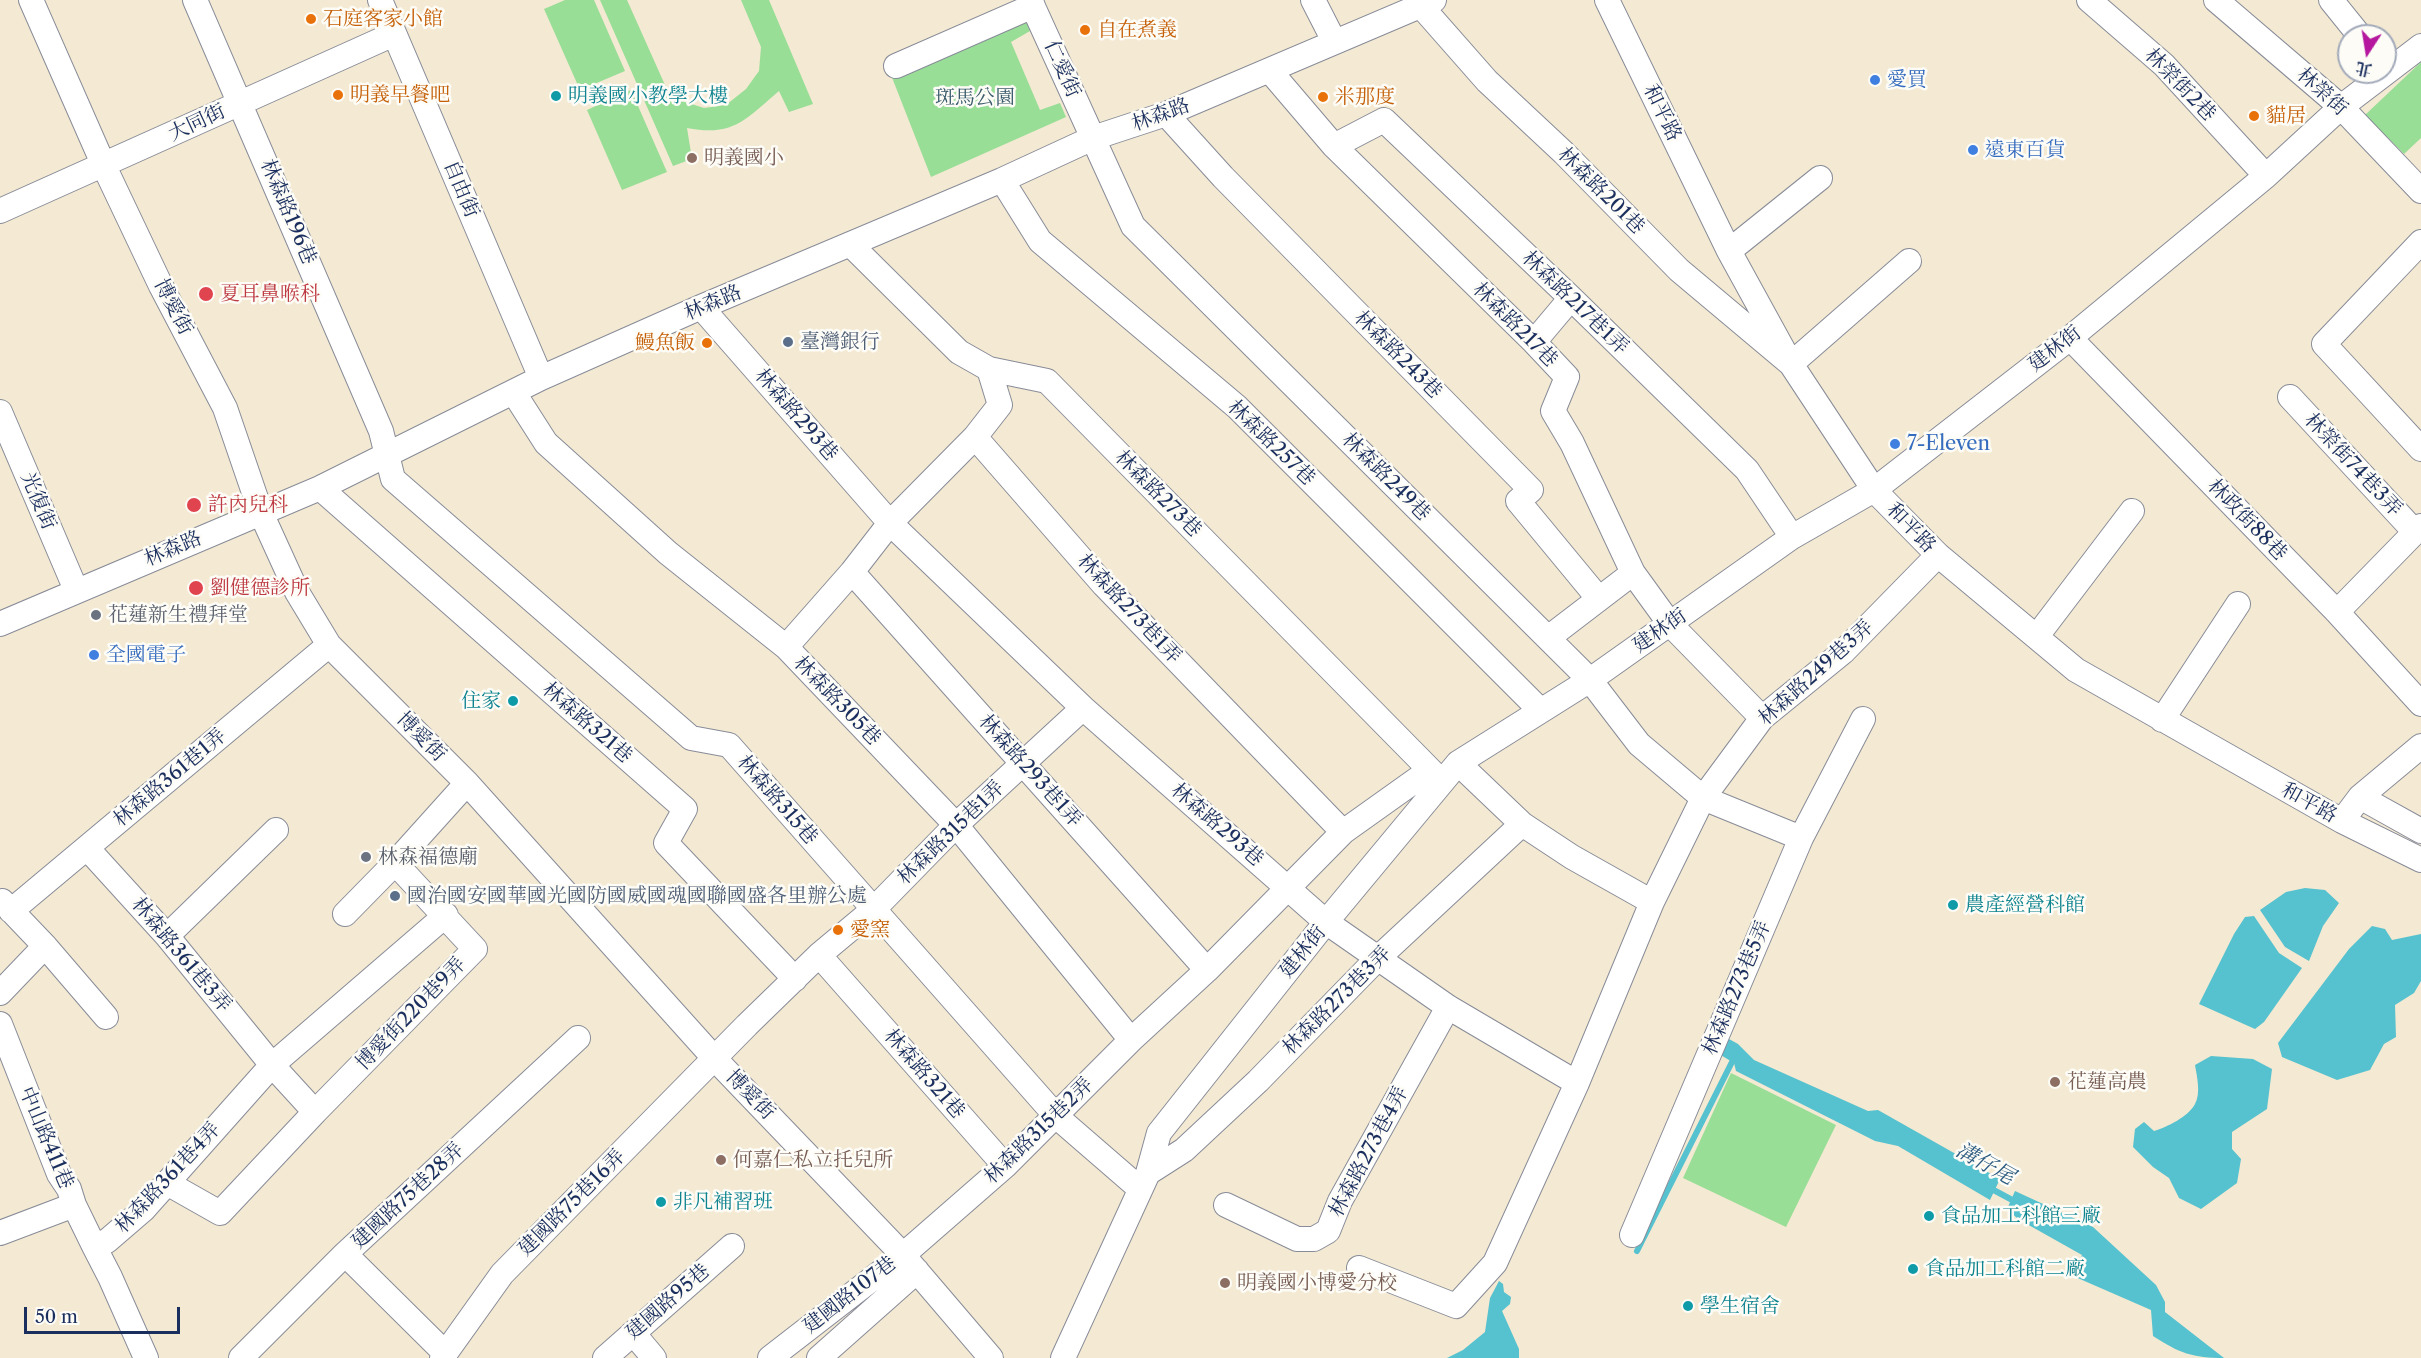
<!DOCTYPE html>
<meta charset="utf-8">
<style>
body{margin:0}
#map{position:relative;width:2421px;height:1358px;overflow:hidden;background:#f4e9d2;font-family:"Libre Caslon Text","Noto Serif TC",serif}
canvas{display:block}
.north{position:absolute;left:2337px;top:24px;width:60px;height:60px;box-sizing:border-box;background:#fdfcf7;border:2px solid #a3aaba;border-radius:50%;rotate:192deg;font-size:16px;font-weight:700;line-height:24px;text-align:center;color:#1b2f5e}
.north::after{content:'';display:block;margin:auto;width:21px;height:27px;background:#b5179e;clip-path:polygon(50% 0,100% 100%,50% 72%,0 100%)}
.scale{position:absolute;left:24px;top:1307px;width:156px;height:27px;box-sizing:border-box;border:3px solid #1b2f5e;border-top:0;padding-left:8px;font-size:18px;line-height:21px;white-space:nowrap;color:#1b2f5e;-webkit-text-stroke:4px #fdfcf7;paint-order:stroke}
</style>
<div id="map">
<canvas width="2421" height="1358"></canvas>
<div class="north">北</div>
<div class="scale">50 m</div>
</div>
<script>
const context = document.querySelector('canvas').getContext('2d');
context.lineJoin = 'round';
function paint(path, color) {
  context.fillStyle = color;
  context.fill(path, 'evenodd');
}
function trace(path, color, width, dash) {
  context.strokeStyle = color;
  context.lineWidth = width;
  context.lineCap = dash ? 'butt' : 'round';
  context.setLineDash(dash || []);
  context.stroke(path);
}
function drawText(font, color, halo, rows, align = 'center') {
  context.font = font + ' "Libre Caslon Text","Noto Serif TC",serif';
  context.lineWidth = 5;
  context.setLineDash([]);
  context.textBaseline = 'middle';
  context.strokeStyle = halo;
  context.fillStyle = color;
  for (const [text, x, y, turn = 0] of rows) {
    context.save();
    context.translate(x, y);
    context.rotate((+turn || 0) * Math.PI / 180);
    context.textAlign = isNaN(turn) ? turn : align;
    if (halo) context.strokeText(text, 0, 0);
    context.fillText(text, 0, 0);
    context.restore();
  }
}
paint(new Path2D(`
 M 565,0 L 594,0 L 625,71 L 580,90 L 544,9 Z
 M 600,0 L 627,0 L 665,85 L 679,100 L 704,108 L 726,105 L 746,89 L 759,71 L 761,47 L 741,0 L 769,0 L 813,104 L 789,112 L 779,91 C 746,119 734,137 687,128 L 692,159 L 673,166 Z
 M 1024,17 L 1030,31 L 1011,42 L 1040,110 L 1060,103 L 1066,117 L 931,177 L 891,75 Z
 M 2421,62 L 2421,138 L 2404,154 L 2365,115 Z
 M 631,90 L 667,172 L 622,190 L 587,110 Z
 M 1731,1073 L 1836,1125 L 1786,1227 L 1683,1178 Z`), '#98de97');
paint(new Path2D(`
 M 2305,888 L 2325,890 L 2339,903 L 2323,926 L 2309,961 L 2285,947 L 2260,910 L 2286,892 Z
 M 2254,916 L 2279,953 L 2302,968 L 2264,1022 L 2255,1029 L 2199,1004 L 2234,934 L 2245,917 Z
 M 2372,926 L 2385,929 L 2392,940 L 2421,934 L 2421,981 L 2414,993 L 2395,1005 L 2396,1037 L 2384,1044 L 2370,1070 L 2337,1080 L 2282,1057 L 2278,1043 L 2349,949 Z
 M 1720,1034 L 1738,1044 L 1754,1060 L 1868,1111 L 1878,1110 L 2000,1179 L 1990,1200 L 1898,1146 L 1875,1141 L 1736,1071 L 1734,1063 L 1714,1051 Z
 M 2211,1056 L 2253,1059 L 2272,1069 L 2267,1109 L 2232,1132 L 2232,1149 L 2241,1159 L 2237,1183 L 2201,1209 L 2179,1198 L 2169,1178 L 2153,1167 L 2133,1147 L 2135,1129 L 2144,1122 L 2154,1131 C 2167,1127 2188,1117 2195,1104 C 2201,1093 2197,1077 2195,1065 Z
 M 2015,1191 L 2093,1227 L 2156,1285 L 2165,1302 L 2165,1312 L 2224,1358 C 2193,1358 2179,1353 2153,1336 L 2151,1310 L 2073,1276 L 2082,1255 L 2018,1219 L 2007,1209 Z
 M 1499,1281 L 1503,1284 L 1504,1292 L 1511,1297 L 1510,1304 L 1502,1311 L 1519,1349 L 1519,1358 L 1447,1358 L 1463,1350 L 1485,1332 L 1490,1298 Z`), '#56c2cf');
trace(new Path2D(`
 M 1988,1187 L 2016,1202
 M 1637,1251 L 1735,1056`), '#56c2cf', 6);
const minor = new Path2D(`
 M 31,0 L 104,166 L 161,286 L 225,408 L 261,513 L 297,592 L 329,645 L 467,783 L 715,1059 L 903,1255 L 991,1358
 M 195,0 L 381,431 L 393,479 L 691,738 L 729,745 L 1057,1117 L 1139,1188
 M 380,0 L 541,378
 M 1030,0 L 1133,226 L 1590,680 L 1639,744 L 1703,798 L 1801,838 L 1632,1235
 M 1313,0 L 1334,41
 M 1607,0 L 1729,251 L 1791,364 L 1874,490 L 1938,555 L 2076,670 L 2342,821 L 2421,860
 M 2089,0 L 2164,65 L 2266,176
 M 2216,0 L 2341,107 L 2421,191
 M 2331,0 L 2360,36
 M 1421,6 L 1487,81 L 1564,153 L 1679,270 L 1791,364 L 1909,261
 M 896,66 L 1033,6
 M 1270,71 L 1334,146 L 1534,342 L 1567,377 L 1553,411 L 1572,443 L 1633,573 L 1670,624 L 1762,718
 M 1166,114 L 1223,177 L 1531,490 L 1518,501 L 1599,599
 M 1334,146 L 1384,120 L 1571,298 L 1747,470 L 1792,537
 M 1002,180 L 1040,241 L 1237,407 L 1540,710
 M 0,211 L 394,34
 M 2421,242 L 2324,344 L 2421,449
 M 850,244 L 959,352 L 989,369 L 1047,381 L 1441,781
 M 1729,251 L 1820,178
 M 701,307 L 890,523 L 1083,708 L 1326,922 L 1448,1007 L 1577,1083
 M 2070,338 L 2337,612 L 2421,704
 M 1534,342 L 1571,298
 M 989,369 L 1000,405 L 975,437 L 1104,585 L 1343,832
 M 514,393 L 546,443 L 668,553 L 786,647 L 956,825 L 1131,1040
 M 2290,397 L 2415,532
 M 0,412 L 76,590
 M 320,488 L 685,809 L 666,843 L 795,979
 M 852,572 L 1207,970
 M 2337,612 L 2421,526
 M 0,624 L 320,488 L 541,378 L 701,307 L 1002,180 L 1093,138 L 1166,114 L 1434,0
 M 2037,636 L 2132,511
 M 1548,638 L 1633,573
 M 786,647 L 852,572 L 890,523 L 975,437
 M 2162,720 L 2238,604
 M 1458,763 L 1522,824 L 1572,857 L 1652,902
 M 2360,797 L 2421,831
 M 2342,821 L 2360,797 L 2421,746
 M 1801,838 L 1863,719
 M 87,848 L 167,936 L 272,1065 L 315,1112 L 220,1213 L 167,1183
 M 2,901 L 45,946 L 106,1017
 M 11,911 L 329,645
 M 345,914 L 395,863 L 467,783
 M 167,936 L 276,830
 M 819,955 L 1005,1166
 M 0,993 L 45,946
 M 0,1024 L 59,1174 L 69,1189 L 74,1205
 M 315,1112 L 475,949 L 395,863
 M 1148,1173 L 1184,1150 L 1258,1081 L 1377,959 L 1522,824
 M 1226,1205 L 1297,1239 L 1314,1239 L 1328,1231 L 1340,1201 L 1448,1007
 M 0,1233 L 74,1205 L 94,1246 L 107,1241 L 143,1210 L 272,1065 L 446,915
 M 94,1246 L 110,1277 L 146,1358
 M 345,1254 L 445,1353
 M 1359,1268 L 1456,1306 L 1495,1263 L 1577,1083 L 1652,902 L 1703,798 L 1762,718 L 1843,652 L 1938,555
 M 633,1333 L 654,1358
 M 241,1358 L 345,1254 L 578,1038
 M 442,1358 L 502,1274 L 747,1025 L 819,955 L 873,910 L 956,825 L 1083,708
 M 605,1358 L 732,1246
 M 770,1358 L 903,1255 L 1005,1166 L 1131,1040 L 1207,970 L 1343,832 L 1430,770
 M 819,1358 L 917,1271
 M 1063,1358 L 1148,1173 L 1159,1133 L 1326,922 L 1458,763 L 1590,680 L 1792,537 L 1874,490 L 2070,338 L 2266,176 L 2341,107 L 2421,46`);
trace(minor, '#888c98', 26);
trace(minor, '#fff', 24);
for (const [x, y, r, color] of [
 [311,19,6,"#e8710a"],
 [1085,30,6,"#e8710a"],
 [1875,80,6,"#3f7fe0"],
 [338,95,6,"#e8710a"],
 [556,96,6,"#0f9aa8"],
 [1323,97,6,"#e8710a"],
 [2254,116,6,"#e8710a"],
 [1973,150,6,"#3f7fe0"],
 [692,158,6,"#8d6e63"],
 [206,294,8,"#e0444e"],
 [788,342,6,"#5c6f8a"],
 [707,343,6,"#e8710a"],
 [1895,444,6,"#3f7fe0"],
 [194,505,8,"#e0444e"],
 [196,588,8,"#e0444e"],
 [96,615,6,"#6b7280"],
 [94,655,6,"#3f7fe0"],
 [513,701,6,"#0f9aa8"],
 [366,857,6,"#6b7280"],
 [395,896,6,"#5c6f8a"],
 [1953,905,6,"#0f9aa8"],
 [838,930,6,"#e8710a"],
 [2055,1082,6,"#8d6e63"],
 [721,1160,6,"#8d6e63"],
 [661,1202,6,"#0f9aa8"],
 [1929,1216,6,"#0f9aa8"],
 [1913,1269,6,"#0f9aa8"],
 [1225,1283,6,"#8d6e63"],
 [1688,1306,6,"#0f9aa8"]
]) {
  const dot = new Path2D();
  dot.arc(x, y, r, 0, 2 * Math.PI);
  context.fillStyle = color;
  context.fill(dot);
  trace(dot, '#fdfcf7', 2);
}
drawText('20px', '#c56008', '#fdfcf7', [
 ["石庭客家小館",323,19],
 ["自在煮義",1097,30],
 ["明義早餐吧",350,95],
 ["米那度",1335,97],
 ["貓居",2266,116],
 ["鰻魚飯",695,343,"right"],
 ["愛窯",850,930]
], 'left');
drawText('20px', '#1b2f5e', '#fdfcf7', [
 ["仁愛街",1062,69,66],
 ["林榮街2巷",2180,85,46],
 ["林榮街",2322,92,42],
 ["和平路",1662,113,64],
 ["林森路",1161,115,-20],
 ["大同街",197,123,-25],
 ["自由街",461,189,67],
 ["林森路201巷",1601,191,45],
 ["林森路196巷",288,212,67],
 ["林森路",713,303,-23],
 ["林森路217巷1弄",1575,303,44],
 ["博愛街",173,307,63],
 ["林森路217巷",1515,325,45],
 ["建林街",2055,349,-38],
 ["林森路243巷",1398,355,45],
 ["林森路293巷",796,415,49],
 ["林森路257巷",1271,443,44],
 ["林榮街74巷3弄",2353,465,47],
 ["林森路249巷",1386,477,45],
 ["林森路273巷",1158,494,45],
 ["光復街",38,501,67],
 ["林政街88巷",2247,520,46],
 ["和平路",1911,528,46],
 ["林森路",173,549,-23],
 ["林森路273巷1弄",1129,609,47],
 ["建林街",1660,631,-35],
 ["林森路249巷3弄",1816,673,-42],
 ["林森路305巷",837,701,46],
 ["林森路321巷",587,723,41],
 ["博愛街",421,737,45],
 ["林森路293巷1弄",1030,771,48],
 ["林森路361巷1弄",170,778,-40],
 ["林森路315巷",777,800,49],
 ["和平路",2309,803,29],
 ["林森路293巷",1217,825,41],
 ["林森路315巷1弄",951,833,-44],
 ["建林街",1303,952,-51],
 ["林森路361巷3弄",181,955,50],
 ["林森路273巷5弄",1737,988,-67],
 ["林森路273巷3弄",1337,1001,-45],
 ["博愛街220巷9弄",411,1014,-46],
 ["林森路321巷",924,1074,49],
 ["博愛街",750,1095,46],
 ["林森路315巷2弄",1039,1131,-44],
 ["中山路411巷",46,1138,67],
 ["林森路273巷4弄",1369,1152,-62],
 ["林森路361巷4弄",168,1178,-47],
 ["建國路75巷28弄",408,1196,-43],
 ["建國路75巷16弄",572,1203,-45],
 ["建國路107巷",850,1295,-38],
 ["建國路95巷",668,1302,-41]
]);
drawText('20px', '#366cbe', '#fdfcf7', [
 ["愛買",1887,80],
 ["遠東百貨",1985,150],
 ["7-Eleven",1907,444],
 ["全國電子",106,655]
], 'left');
drawText('20px', '#0d838f', '#fdfcf7', [
 ["明義國小教學大樓",568,96],
 ["住家",501,701,"right"],
 ["農產經營科館",1965,905],
 ["非凡補習班",673,1202],
 ["食品加工科館三廠",1941,1216],
 ["食品加工科館二廠",1925,1269],
 ["學生宿舍",1700,1306]
], 'left');
drawText('20px', '#3a5b6c', '#fdfcf7', [
 ["斑馬公園",975,98]
]);
drawText('20px', '#785e54', '#fdfcf7', [
 ["明義國小",704,158],
 ["花蓮高農",2067,1082],
 ["何嘉仁私立托兒所",733,1160],
 ["明義國小博愛分校",1237,1283]
], 'left');
drawText('20px', '#be3a42', '#fdfcf7', [
 ["夏耳鼻喉科",220,294],
 ["許內兒科",208,505],
 ["劉健德診所",210,588]
], 'left');
drawText('20px', '#4e5e75', '#fdfcf7', [
 ["臺灣銀行",800,342],
 ["國治國安國華國光國防國威國魂國聯國盛各里辦公處",407,896]
], 'left');
drawText('20px', '#5b616d', '#fdfcf7', [
 ["花蓮新生禮拜堂",108,615],
 ["林森福德廟",378,857]
], 'left');
drawText('italic 21px', '#2d5b80', '#fdfcf7', [
 ["溝仔尾",1985,1164,29]
]);
</script>
